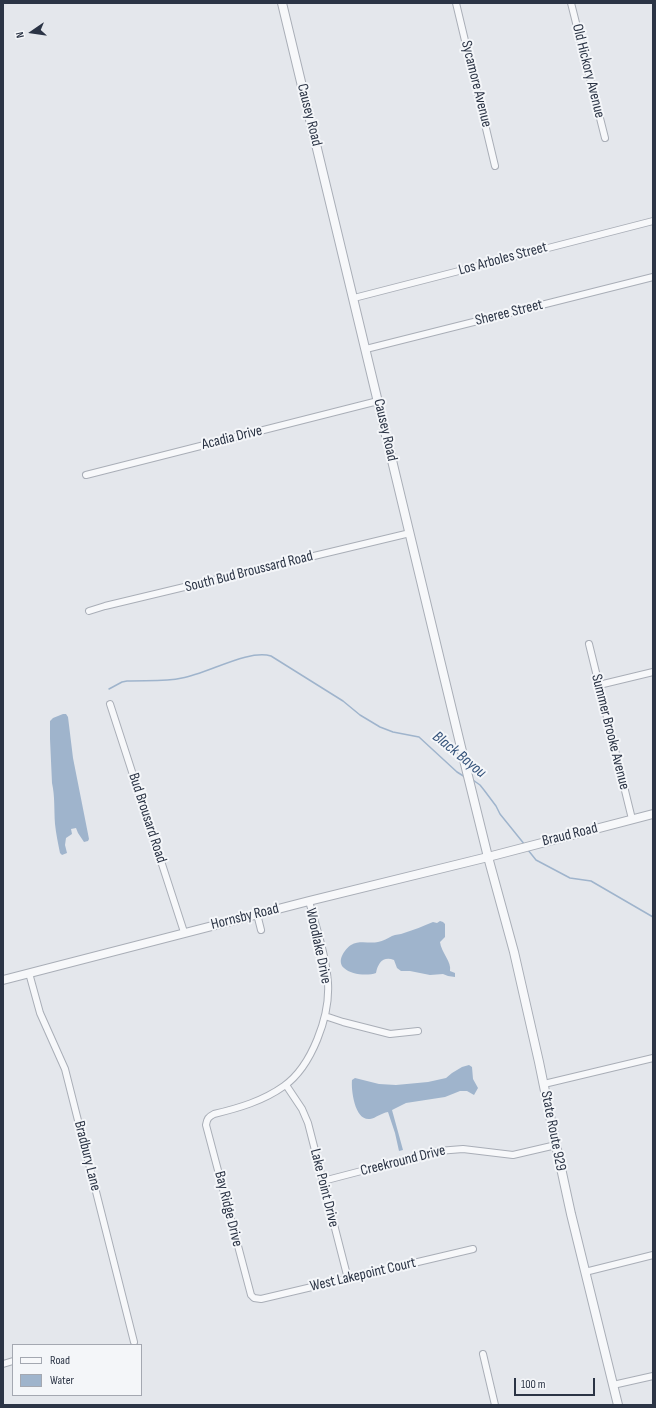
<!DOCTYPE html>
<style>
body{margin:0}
#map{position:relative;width:656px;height:1408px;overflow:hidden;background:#e4e7ec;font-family:"Sofia Sans Condensed",sans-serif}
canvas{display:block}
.frame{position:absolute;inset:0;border:4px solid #2b3445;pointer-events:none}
.legend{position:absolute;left:12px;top:1344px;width:130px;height:52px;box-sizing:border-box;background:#f4f6f9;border:1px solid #a4a8b1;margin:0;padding:5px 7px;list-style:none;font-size:12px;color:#2b3445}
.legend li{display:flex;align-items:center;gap:8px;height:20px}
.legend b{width:20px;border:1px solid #a4a8b1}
.north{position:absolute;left:12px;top:12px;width:40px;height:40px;-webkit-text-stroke:3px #f4f6f9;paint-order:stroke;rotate:257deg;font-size:11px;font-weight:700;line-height:16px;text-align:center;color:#2b3445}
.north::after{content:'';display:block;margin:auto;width:14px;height:18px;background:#2b3445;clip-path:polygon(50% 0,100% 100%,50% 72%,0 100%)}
.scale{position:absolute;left:514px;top:1378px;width:81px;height:18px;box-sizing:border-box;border:2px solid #2b3445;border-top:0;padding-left:5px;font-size:12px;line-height:14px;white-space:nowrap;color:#2b3445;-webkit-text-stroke:3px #f4f6f9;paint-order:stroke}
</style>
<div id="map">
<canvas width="656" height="1408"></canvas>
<div class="frame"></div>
<ul class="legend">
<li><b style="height:5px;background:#f7f8fa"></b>Road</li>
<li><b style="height:11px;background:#9fb4cc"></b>Water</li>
</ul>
<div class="north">N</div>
<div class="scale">100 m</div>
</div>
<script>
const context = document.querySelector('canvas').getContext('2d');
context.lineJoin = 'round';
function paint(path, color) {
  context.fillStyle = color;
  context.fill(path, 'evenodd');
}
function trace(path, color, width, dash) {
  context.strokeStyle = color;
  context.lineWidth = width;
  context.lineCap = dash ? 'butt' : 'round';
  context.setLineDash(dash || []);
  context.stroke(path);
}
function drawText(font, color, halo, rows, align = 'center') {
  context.font = font + ' "Sofia Sans Condensed",sans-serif';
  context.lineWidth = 4;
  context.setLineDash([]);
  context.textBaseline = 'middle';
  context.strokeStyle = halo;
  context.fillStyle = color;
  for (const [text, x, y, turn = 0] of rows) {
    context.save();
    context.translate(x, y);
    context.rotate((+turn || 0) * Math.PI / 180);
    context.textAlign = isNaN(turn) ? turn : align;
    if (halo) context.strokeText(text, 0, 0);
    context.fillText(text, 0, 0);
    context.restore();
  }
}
paint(new Path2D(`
 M 63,714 L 66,714 L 68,717 L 73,758 L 89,839 L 88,841 L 84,842 L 78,833 L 76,828 L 71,829 L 72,834 L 66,838 L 65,845 L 67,853 L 62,855 L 60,853 C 58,843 56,834 55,824 C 54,810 55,796 52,783 L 50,739 L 50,721 L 53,718 Z
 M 440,921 L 443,922 L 445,924 L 445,937 L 440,942 C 441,952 452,962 450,971 L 455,973 L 455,977 L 448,976 L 443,974 L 430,975 L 410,971 L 401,971 L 397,968 L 394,960 C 383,956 378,963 376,973 C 368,976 351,975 344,968 C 336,961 345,949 351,945 C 360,940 369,944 378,942 C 383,941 388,938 392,936 C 396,934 400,935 404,933 C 414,930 423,926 433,922 L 437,923 Z
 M 469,1065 L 472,1067 L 473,1079 L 478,1088 L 474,1095 L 467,1091 L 460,1091 L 445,1097 L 406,1103 L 392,1110 L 403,1150 L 399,1151 L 395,1133 L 388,1112 C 381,1113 376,1118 370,1119 C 355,1121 351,1091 352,1080 L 355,1078 L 379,1084 L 396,1085 L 428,1082 L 446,1078 L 452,1073 L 462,1067 Z`), '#9fb4cc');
trace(new Path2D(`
 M 109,689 L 122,682 L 127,681 C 145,680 165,682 182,678 C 207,674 248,649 271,656 L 343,701 L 360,715 L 380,727 L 393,732 L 419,737 L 457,772 L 465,777
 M 473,780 L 480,785 L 484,790 L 496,806 L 500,814 L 525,845
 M 528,850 L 536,860 L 570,878 L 591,881 L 653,917`), '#9fb4cc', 1.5);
const minor = new Path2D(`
 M 456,3 L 495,166
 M 571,3 L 605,138
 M 354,298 L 653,221
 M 366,349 L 653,277
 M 86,475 L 378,401
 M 89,611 L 105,606 L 410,533
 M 589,644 L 632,819
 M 599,685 L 653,672
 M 110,704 L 184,932
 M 309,901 C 316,927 326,955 328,983 C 330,1016 312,1066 284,1086 C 263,1101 239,1108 214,1114 C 208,1117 207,1119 206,1125 L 251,1295 L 254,1298 L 261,1299 L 473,1249
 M 257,914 L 261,930
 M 29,973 L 40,1013 L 65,1069 L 134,1342
 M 325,1016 L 343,1022 L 390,1034 L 418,1031
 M 544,1084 L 653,1058
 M 286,1085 L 302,1109 L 308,1123 L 348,1279
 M 323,1181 L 438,1151 L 463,1149 L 513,1155 L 556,1145
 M 585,1272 L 653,1255
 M 483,1354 L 495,1405
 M 3,1364 L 13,1361
 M 613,1385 L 653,1376`);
const tertiary = new Path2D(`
 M 282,3 L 466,768 L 488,857 L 514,952 L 539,1062 L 556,1145 L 571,1214 L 618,1405
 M 3,980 L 309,901 L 488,857 L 653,814`);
trace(minor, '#a9aeb7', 8);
trace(tertiary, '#a9aeb7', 10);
trace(minor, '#f7f8fa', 6);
trace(tertiary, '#f7f8fa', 8);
drawText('15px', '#2b3445', '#f4f6f9', [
 ["Old Hickory Avenue",588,71,76],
 ["Sycamore Avenue",476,84,76],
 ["Causey Road",309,115,76],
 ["Los Arboles Street",503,259,-15],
 ["Sheree Street",509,313,-14],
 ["Causey Road",385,430,77],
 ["Acadia Drive",232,438,-14],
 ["South Bud Broussard Road",249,572,-14],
 ["Summer Brooke Avenue",610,732,76],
 ["Bud Brousard Road",147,818,72],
 ["Braud Road",570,835,-14],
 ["Hornsby Road",245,917,-14],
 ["Woodlake Drive",318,946,78],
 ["State Route 929",553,1131,79],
 ["Bradbury Lane",87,1156,76],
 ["Creekround Drive",403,1161,-14],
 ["Lake Point Drive",324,1188,76],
 ["Bay Ridge Drive",228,1209,76],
 ["West Lakepoint Court",363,1275,-13]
]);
drawText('italic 16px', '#34527a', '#f4f6f9', [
 ["Black Bayou",459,755,39]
]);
</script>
